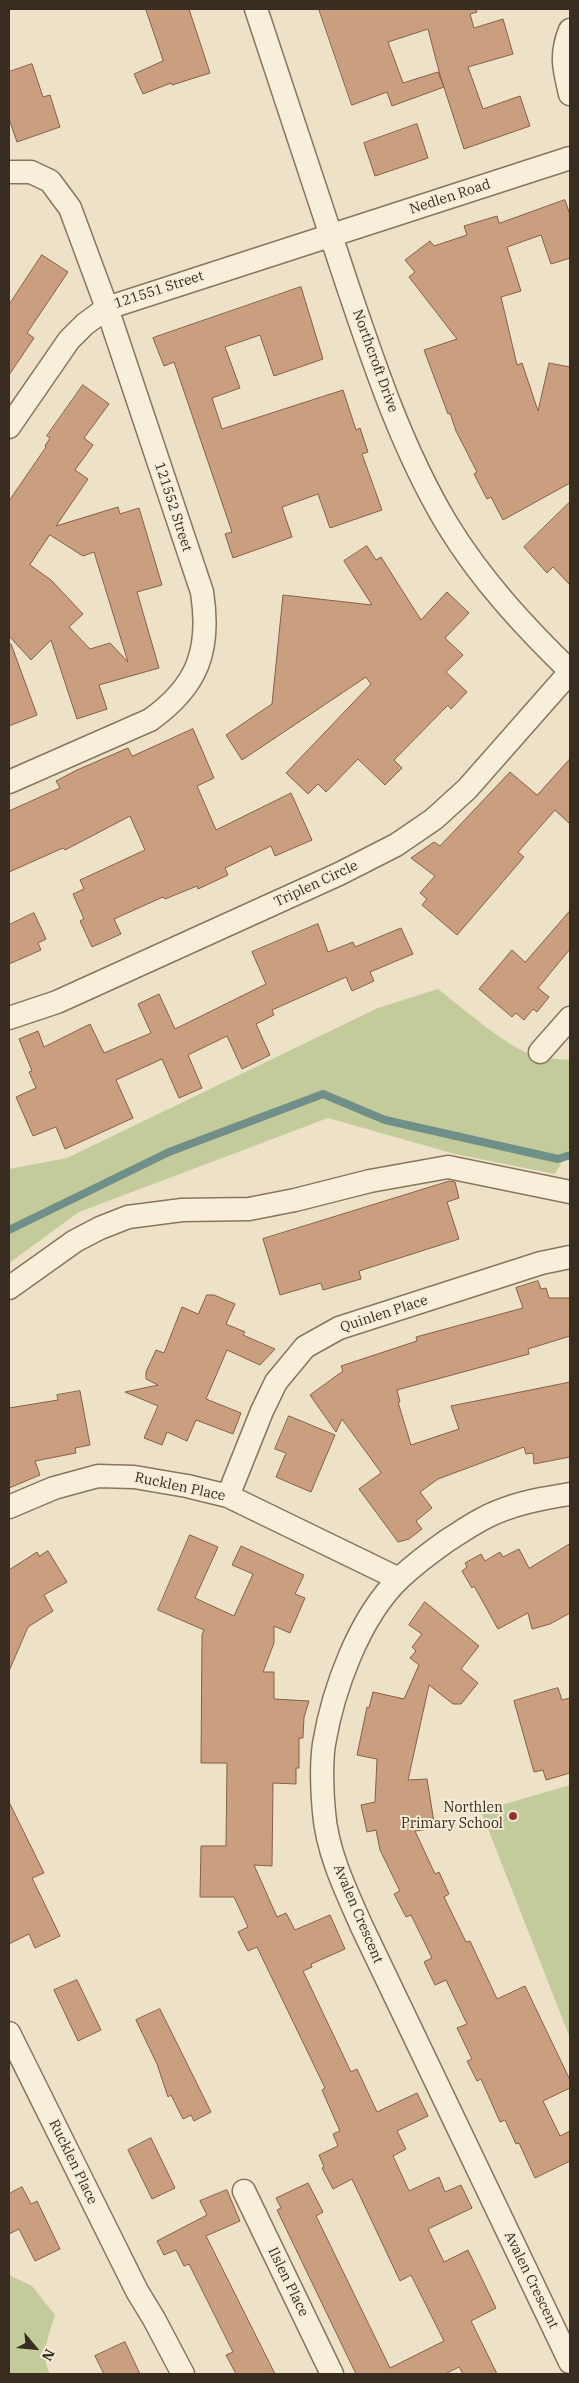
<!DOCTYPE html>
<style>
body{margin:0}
#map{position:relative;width:579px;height:2383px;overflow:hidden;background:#ede2c7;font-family:"IBM Plex Serif",serif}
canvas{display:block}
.frame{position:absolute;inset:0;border:10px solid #392c20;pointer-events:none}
.north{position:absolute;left:10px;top:2323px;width:50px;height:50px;-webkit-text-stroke:4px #f4ecd6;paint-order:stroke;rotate:118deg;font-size:14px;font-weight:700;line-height:20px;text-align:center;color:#392c20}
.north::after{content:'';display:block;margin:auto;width:18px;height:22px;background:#392c20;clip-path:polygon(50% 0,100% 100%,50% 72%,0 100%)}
</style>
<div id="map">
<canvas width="579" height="2383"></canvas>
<div class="frame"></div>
<div class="north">N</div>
</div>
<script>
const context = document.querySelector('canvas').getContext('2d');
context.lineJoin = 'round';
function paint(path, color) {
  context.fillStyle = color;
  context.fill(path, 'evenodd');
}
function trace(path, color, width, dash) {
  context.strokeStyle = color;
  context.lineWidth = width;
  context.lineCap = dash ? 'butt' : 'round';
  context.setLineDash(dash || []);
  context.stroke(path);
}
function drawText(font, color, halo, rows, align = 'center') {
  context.font = font + ' "IBM Plex Serif",serif';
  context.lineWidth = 4;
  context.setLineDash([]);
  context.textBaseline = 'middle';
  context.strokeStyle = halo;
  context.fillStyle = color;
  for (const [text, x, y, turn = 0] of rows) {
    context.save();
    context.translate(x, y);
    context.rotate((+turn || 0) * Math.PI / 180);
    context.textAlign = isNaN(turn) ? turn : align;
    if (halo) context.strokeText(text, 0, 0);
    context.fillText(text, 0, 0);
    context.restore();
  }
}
paint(new Path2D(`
 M 438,989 C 460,1006 510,1050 536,1056 C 547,1059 559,1059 570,1060 L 570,1147 L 555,1174 L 455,1154 L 328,1118 L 79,1212 L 9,1263 L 9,1169 L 67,1158 L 378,1008 Z
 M 570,1785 L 570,2038 L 481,1811 Z
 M 9,2275 L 32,2286 L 55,2315 C 49,2335 40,2354 50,2374 L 9,2374 Z`), '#c4cb9b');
trace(new Path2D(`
 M 9,1230 L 169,1152 L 323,1094 L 385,1120 L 558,1159 L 570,1155`), '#6f8f88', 8);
const building = new Path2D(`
 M 146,9 L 189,9 L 210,73 L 172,85 L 171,83 L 143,94 L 134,74 L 163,61 Z
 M 319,9 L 476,9 L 477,12 L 470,14 L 474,28 L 503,19 L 513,54 L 468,67 L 483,109 L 520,96 L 530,126 L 464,149 L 440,75 L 428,29 L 388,42 L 403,83 L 438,72 L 444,87 L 392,106 L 387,92 L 352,105 Z
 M 32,64 L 43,97 L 50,95 L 60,127 L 17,142 L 9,119 L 9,72 Z
 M 417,124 L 428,158 L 375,176 L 364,143 Z
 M 565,200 L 570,215 L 570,258 L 551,264 L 541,235 L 507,247 L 521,291 L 501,297 L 517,365 L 522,363 L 538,411 L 549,363 L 570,367 L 570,483 L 503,520 L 491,497 L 487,499 L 474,474 L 477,472 L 456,431 L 450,413 L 448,414 L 424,350 L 457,339 L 409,277 L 415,272 L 405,260 L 430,241 L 434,246 L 467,235 L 464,226 L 497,216 L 499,223 Z
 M 42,255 L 68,272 L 27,333 L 34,338 L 9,375 L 9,305 Z
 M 301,287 L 323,359 L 274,376 L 260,335 L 225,347 L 240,388 L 212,398 L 222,429 L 343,390 L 356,430 L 360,428 L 368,452 L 362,454 L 382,510 L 330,528 L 318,494 L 282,507 L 292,537 L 233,558 L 225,534 L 232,532 L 174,362 L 164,366 L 153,338 Z
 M 83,385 L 109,404 L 84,438 L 93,445 L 75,470 L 88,479 L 56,526 L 118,507 L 120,514 L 139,508 L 162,585 L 137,592 L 159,668 L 99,685 L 107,709 L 77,719 L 51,640 L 31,660 L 9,636 L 9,501 L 46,447 L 45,446 L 50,438 L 47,436 ZM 50,535 L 83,556 L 94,552 L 128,662 L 110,643 L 90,649 L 69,627 L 83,614 L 51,580 L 30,565 Z
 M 570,502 L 570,585 L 553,567 L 547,573 L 524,547 Z
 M 367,546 L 376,560 L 381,557 L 421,620 L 447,592 L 469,613 L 445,638 L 463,655 L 446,672 L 467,692 L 451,709 L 448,705 L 394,760 L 402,768 L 385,785 L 358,759 L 326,792 L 318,784 L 308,794 L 286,773 L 371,684 L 366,677 L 242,760 L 226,735 L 272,704 L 283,595 L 372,605 L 344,561 Z
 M 9,644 L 11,644 L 37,715 L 9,726 Z
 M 193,729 L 214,778 L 197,786 L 216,830 L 291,793 L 312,840 L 275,856 L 271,846 L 225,868 L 228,875 L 198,889 L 197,886 L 165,899 L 163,897 L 114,919 L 121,934 L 92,947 L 80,921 L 84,919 L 73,894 L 84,889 L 80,880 L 145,850 L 130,816 L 65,850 L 63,848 L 9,872 L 9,811 L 60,788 L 56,781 L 77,770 L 128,748 L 132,756 Z
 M 570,759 L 570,824 L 555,810 L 518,852 L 524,857 L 457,935 L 422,905 L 427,899 L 420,893 L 435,876 L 411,858 L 434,842 L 440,846 L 510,772 L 537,795 Z
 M 570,911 L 570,949 L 538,988 L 549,997 L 537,1012 L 533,1009 L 524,1020 L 516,1013 L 512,1017 L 479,989 L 512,950 L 525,962 Z
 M 34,913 L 46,939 L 38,943 L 41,950 L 9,964 L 9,925 Z
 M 318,924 L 328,952 L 353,942 L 355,947 L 401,928 L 413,954 L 370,972 L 374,981 L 352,991 L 346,977 L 272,1010 L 274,1015 L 256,1024 L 270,1055 L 242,1069 L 227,1036 L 188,1055 L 202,1088 L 179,1098 L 162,1059 L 116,1080 L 133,1118 L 65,1149 L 56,1127 L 33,1136 L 16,1097 L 36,1088 L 29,1072 L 32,1071 L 19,1039 L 38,1031 L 44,1047 L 90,1024 L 104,1053 L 151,1033 L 138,1004 L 159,994 L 175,1029 L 266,984 L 252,952 Z
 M 450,1181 L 455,1182 L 459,1198 L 447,1202 L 459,1239 L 359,1271 L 361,1279 L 323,1290 L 321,1283 L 280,1295 L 263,1239 Z
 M 538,1281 L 541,1289 L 546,1288 L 549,1298 L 570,1298 L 570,1336 L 528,1349 L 529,1354 L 397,1390 L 400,1402 L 398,1402 L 411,1445 L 459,1429 L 451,1406 L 570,1382 L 570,1457 L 534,1464 L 533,1453 L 526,1454 L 524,1447 L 438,1479 L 420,1492 L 432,1508 L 416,1521 L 422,1529 L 409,1539 L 398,1542 L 359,1489 L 381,1473 L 380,1471 L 342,1419 L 336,1432 L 310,1395 L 343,1371 L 341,1366 L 417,1341 L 416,1337 L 523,1308 L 516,1288 Z
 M 207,1295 L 214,1295 L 235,1304 L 226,1324 L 245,1332 L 243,1335 L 275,1349 L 260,1365 L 227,1350 L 206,1399 L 241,1413 L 233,1434 L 196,1420 L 187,1441 L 167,1432 L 162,1445 L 144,1438 L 158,1406 L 125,1392 L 158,1385 L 146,1379 L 146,1372 L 156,1350 L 164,1353 L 182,1307 L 198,1314 Z
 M 80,1391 L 90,1445 L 75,1448 L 76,1453 L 35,1461 L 40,1475 L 9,1488 L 9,1408 L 58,1400 L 57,1395 Z
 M 289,1416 L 335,1435 L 311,1492 L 276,1477 L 286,1453 L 275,1449 Z
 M 190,1535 L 218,1547 L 195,1598 L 234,1616 L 253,1574 L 232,1565 L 241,1546 L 304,1575 L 295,1594 L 305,1598 L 290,1633 L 274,1626 L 274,1643 L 263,1672 L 274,1672 L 274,1699 L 309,1701 L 304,1717 L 303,1738 L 299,1738 L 299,1768 L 296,1768 L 296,1784 L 273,1783 L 272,1866 L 254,1865 L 277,1917 L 286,1913 L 295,1930 L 330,1915 L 345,1949 L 311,1964 L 312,1967 L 303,1971 L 351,2072 L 357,2069 L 377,2112 L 417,2093 L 428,2116 L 397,2131 L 406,2149 L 393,2156 L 409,2191 L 439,2177 L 445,2192 L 461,2185 L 472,2208 L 428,2229 L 444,2262 L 468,2250 L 496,2308 L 471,2321 L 497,2374 L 463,2374 L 459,2367 L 445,2374 L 356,2374 L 277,2210 L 281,2208 L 276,2198 L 308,2183 L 323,2212 L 316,2216 L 390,2368 L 444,2341 L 411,2275 L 400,2281 L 352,2179 L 333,2189 L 322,2168 L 324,2167 L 319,2155 L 338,2146 L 333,2134 L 340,2131 L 322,2090 L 325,2088 L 257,1947 L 248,1951 L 238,1932 L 248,1927 L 234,1897 L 200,1897 L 201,1846 L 226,1846 L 227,1763 L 201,1763 L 202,1635 L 204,1630 L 158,1610 Z
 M 570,1544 L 570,1613 L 550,1624 L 532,1629 L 528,1613 L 498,1629 L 474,1586 L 472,1588 L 462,1571 L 467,1567 L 465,1563 L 481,1554 L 485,1561 L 500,1552 L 503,1557 L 519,1549 L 529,1568 Z
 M 48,1551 L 67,1582 L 44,1595 L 53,1611 L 28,1627 L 9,1671 L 9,1570 L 37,1552 L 39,1556 Z
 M 425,1602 L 479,1646 L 461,1669 L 478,1683 L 461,1704 L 453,1704 L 429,1685 L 408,1780 L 427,1779 L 435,1828 L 415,1831 L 435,1874 L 439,1872 L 449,1894 L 444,1897 L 466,1942 L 470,1941 L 497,1999 L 525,1986 L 570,2080 L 570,2088 L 543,2101 L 560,2136 L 570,2131 L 570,2161 L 535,2178 L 519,2143 L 516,2144 L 505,2120 L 500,2122 L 481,2079 L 477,2081 L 467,2061 L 472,2059 L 457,2028 L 467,2024 L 446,1980 L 435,1985 L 424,1962 L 432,1958 L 411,1915 L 406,1917 L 394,1894 L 400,1891 L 380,1850 L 376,1830 L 367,1832 L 361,1805 L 375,1802 L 377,1759 L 357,1755 L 367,1707 L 369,1708 L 373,1692 L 404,1699 L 419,1665 L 410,1658 L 416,1651 L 412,1647 L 422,1634 L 409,1625 Z
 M 558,1688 L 562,1700 L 570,1698 L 570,1773 L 546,1780 L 543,1770 L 534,1772 L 514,1701 Z
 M 9,1802 L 44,1873 L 32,1878 L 60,1936 L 35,1948 L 29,1934 L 9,1944 Z
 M 77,1980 L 101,2030 L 78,2041 L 54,1990 Z
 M 160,2009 L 211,2112 L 194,2121 L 191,2115 L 183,2119 L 171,2095 L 168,2097 L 157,2064 L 136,2020 Z
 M 151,2138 L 175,2188 L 152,2199 L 128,2150 Z
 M 22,2187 L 31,2204 L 37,2201 L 60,2249 L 35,2261 L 19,2229 L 9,2234 L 9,2194 Z
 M 227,2190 L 240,2221 L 206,2236 L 275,2374 L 236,2374 L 226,2355 L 233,2352 L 189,2264 L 184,2266 L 176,2250 L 164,2255 L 157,2241 L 207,2215 L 200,2201 Z
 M 125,2342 L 140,2374 L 104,2374 L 95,2356 Z`);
paint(building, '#c99f7f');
trace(building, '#865f44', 1);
const street = new Path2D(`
 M 256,9 C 286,99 315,190 346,281 C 374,364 402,449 447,524 C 481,580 524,626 570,671
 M 570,30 C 560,55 564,69 570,94
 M 9,172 L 31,172 L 50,181 L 70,208 L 107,308 L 202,592 C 211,650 198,686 150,720 L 9,782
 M 9,427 L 69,340 L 85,324 L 107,308 L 570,158
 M 9,1018 L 57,1002 L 339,874 L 396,845 L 434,819 L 467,789 L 570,672
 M 540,1052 L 570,1018
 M 9,1288 L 75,1241 L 100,1228 L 128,1217 L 182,1210 L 249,1209 L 295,1200 L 370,1181 L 448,1167 L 570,1192
 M 570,1494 C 545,1498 521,1502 497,1512 C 479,1519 464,1530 448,1540 C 431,1552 415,1564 400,1578 C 359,1617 333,1690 324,1744 C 321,1763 322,1793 324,1812 C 327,1852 346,1891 362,1927 L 570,2362
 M 228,1496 L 262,1411 L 276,1382 L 305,1347 L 339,1328 L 541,1263 L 570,1257
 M 9,1507 L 54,1488 L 98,1476 L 134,1477 L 187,1486 L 228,1496 L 399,1579
 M 9,2033 L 137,2291 L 154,2319 L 183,2374
 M 244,2191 L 332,2374`);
trace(street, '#88755d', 25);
trace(street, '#f8efda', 22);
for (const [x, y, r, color] of [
 [513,1816,5,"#943130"]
]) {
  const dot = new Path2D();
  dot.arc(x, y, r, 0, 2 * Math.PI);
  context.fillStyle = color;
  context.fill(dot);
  trace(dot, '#f4ecd6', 2);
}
drawText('14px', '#392c20', '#f4ecd6', [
 ["Nedlen Road",450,197,-18],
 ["121551 Street",159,290,-18],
 ["Northcroft Drive",375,361,70],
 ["121552 Street",173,507,72],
 ["Triplen Circle",316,884,-25],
 ["Quinlen Place",384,1314,-18],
 ["Rucklen Place",180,1487,12],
 ["Avalen Crescent",358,1914,67],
 ["Rucklen Place",73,2162,64],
 ["Avalen Crescent",531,2280,64],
 ["Ilslen Place",288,2282,64]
]);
drawText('14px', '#392c20', '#f4ecd6', [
 ["Northlen",503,1808],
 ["Primary School",503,1824]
], 'right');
</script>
